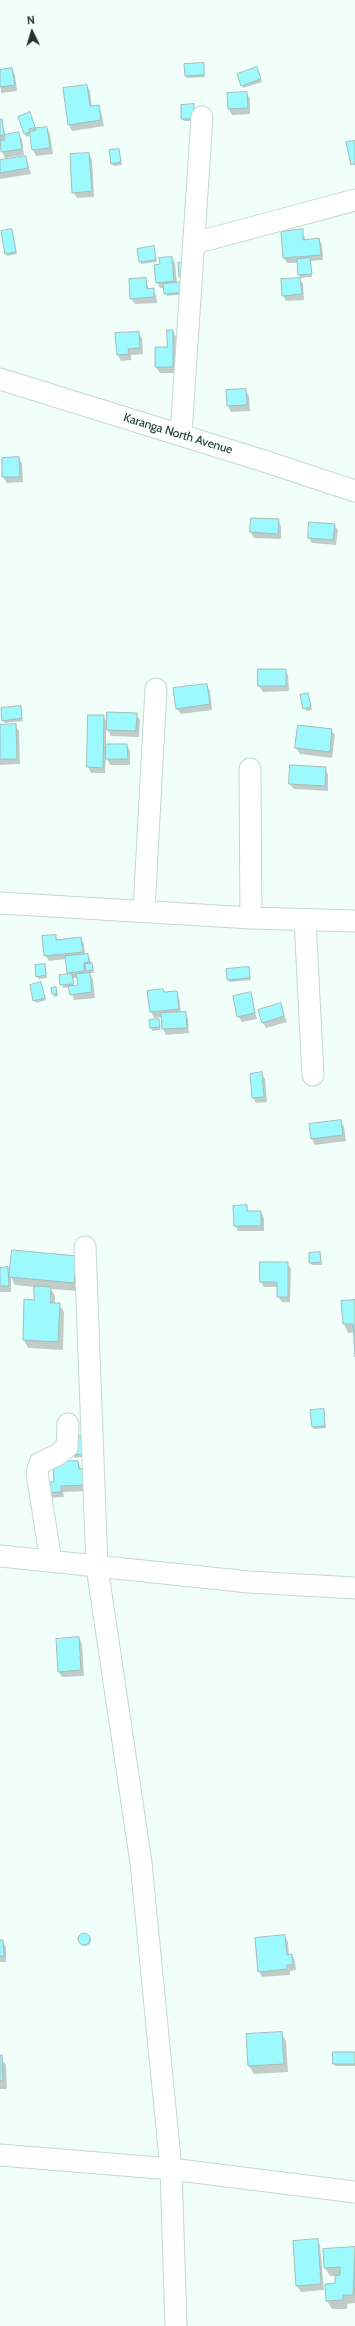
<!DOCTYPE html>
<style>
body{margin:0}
#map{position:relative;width:355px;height:2326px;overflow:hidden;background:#f1fffa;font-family:Cabin,sans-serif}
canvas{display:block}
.north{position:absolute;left:12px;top:12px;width:40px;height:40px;-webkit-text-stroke:3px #f1fffa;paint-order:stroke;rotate:355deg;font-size:11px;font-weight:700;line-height:16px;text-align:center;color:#262f2c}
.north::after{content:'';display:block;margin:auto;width:14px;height:18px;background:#262f2c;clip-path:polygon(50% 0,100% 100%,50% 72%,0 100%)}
</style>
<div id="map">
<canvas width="355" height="2326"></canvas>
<div class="north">N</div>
</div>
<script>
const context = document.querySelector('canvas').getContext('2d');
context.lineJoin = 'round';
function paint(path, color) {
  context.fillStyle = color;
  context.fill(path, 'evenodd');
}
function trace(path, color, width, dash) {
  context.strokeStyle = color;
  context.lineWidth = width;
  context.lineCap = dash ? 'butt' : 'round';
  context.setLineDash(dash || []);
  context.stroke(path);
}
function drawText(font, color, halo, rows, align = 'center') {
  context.font = font + ' Cabin,sans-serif';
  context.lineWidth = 3;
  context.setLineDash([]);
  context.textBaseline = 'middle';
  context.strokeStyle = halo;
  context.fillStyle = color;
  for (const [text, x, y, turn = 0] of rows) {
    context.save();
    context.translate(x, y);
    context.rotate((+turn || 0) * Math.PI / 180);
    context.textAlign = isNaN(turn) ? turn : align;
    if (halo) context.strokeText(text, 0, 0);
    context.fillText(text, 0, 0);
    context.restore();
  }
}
paint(new Path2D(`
 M 203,64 L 205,77 L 187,78 L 186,76 Z
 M 257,68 L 262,82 L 243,88 L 242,85 Z
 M 12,69 L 15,75 L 17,91 L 1,93 L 0,71 Z
 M 87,86 L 90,91 L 92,107 L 98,106 L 101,112 L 104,126 L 72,131 L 69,125 L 64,89 Z
 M 246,93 L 250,99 L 250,114 L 232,115 L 229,109 Z
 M 193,105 L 195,121 L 184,121 L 182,119 Z
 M 19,117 L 35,129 L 47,128 L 50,134 L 53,154 L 36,156 L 33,150 L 31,135 L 26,137 Z
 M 1,120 L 6,136 L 18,134 L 22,139 L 24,155 L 5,158 L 0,147 Z
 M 119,150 L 122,165 L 113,166 L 112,163 Z
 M 89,154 L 92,160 L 94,197 L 77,198 L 73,192 Z
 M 26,157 L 31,174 L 0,179 L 0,161 Z
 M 12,230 L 17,254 L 7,256 L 6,253 Z
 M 302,230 L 306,241 L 319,239 L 322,245 L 323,260 L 311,261 L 312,277 L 300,278 L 298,263 L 287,263 L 284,258 Z
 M 154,248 L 157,262 L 141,264 L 140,262 Z
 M 172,258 L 175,263 L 177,284 L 186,294 L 167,296 L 165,288 L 160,288 L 157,282 L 161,265 Z
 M 145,279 L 149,289 L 153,289 L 156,295 L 157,303 L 135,304 L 131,298 Z
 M 300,279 L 303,284 L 304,300 L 286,301 L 283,295 Z
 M 173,331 L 176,337 L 176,373 L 160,373 L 156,367 L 156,348 L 168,348 Z
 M 138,333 L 142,338 L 143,354 L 131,355 L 131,360 L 121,361 L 118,355 Z
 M 246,390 L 249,396 L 250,411 L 231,412 L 228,406 Z
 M 19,458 L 22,464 L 23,482 L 7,483 L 3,477 Z
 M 278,520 L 281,526 L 281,539 L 254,538 L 251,532 Z
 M 334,525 L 338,530 L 336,545 L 312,543 L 309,538 Z
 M 259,670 L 285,670 L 288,675 L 289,691 L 263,692 L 259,686 Z
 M 206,685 L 210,691 L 212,710 L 181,714 L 177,709 Z
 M 301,696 L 309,697 L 312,710 L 306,711 Z
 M 20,707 L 23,721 L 5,723 L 3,720 Z
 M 136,714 L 140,720 L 139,737 L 111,736 L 106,727 L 106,745 L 127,745 L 130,751 L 130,765 L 110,765 L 106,757 L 105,773 L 91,773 L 88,767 L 89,716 L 103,716 L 108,724 Z
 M 15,725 L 19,731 L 20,764 L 0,765 L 0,726 Z
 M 299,726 L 331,730 L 335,735 L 332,758 L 300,754 L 296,748 Z
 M 325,768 L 328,774 L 328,791 L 294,789 L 290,784 Z
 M 55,936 L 58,940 L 81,938 L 84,944 L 85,955 L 88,955 L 93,967 L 94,973 L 89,973 L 93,980 L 95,998 L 74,1000 L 70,987 L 63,988 L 60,976 L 70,975 L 67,959 L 49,961 L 45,955 ZM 73,978 L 78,978 L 79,986 L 74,986 Z
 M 45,965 L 47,978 L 39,979 L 37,976 Z
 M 249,968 L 251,980 L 230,982 L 228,980 Z
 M 41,983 L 46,1000 L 36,1003 L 34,1000 Z
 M 56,988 L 58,996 L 54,997 L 52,989 Z
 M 163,990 L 165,993 L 176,992 L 179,998 L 181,1013 L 185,1013 L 188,1019 L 189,1033 L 166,1035 L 163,1029 L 162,1017 L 154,1018 L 151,1012 L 148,991 Z
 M 250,994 L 257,1019 L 242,1022 L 238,1016 Z
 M 280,1004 L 287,1022 L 266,1028 L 263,1023 Z
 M 158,1020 L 161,1030 L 152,1031 L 151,1028 Z
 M 262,1074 L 265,1079 L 267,1102 L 256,1103 L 253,1098 Z
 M 340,1121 L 344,1127 L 346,1141 L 315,1145 L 312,1139 L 310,1125 Z
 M 246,1206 L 249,1212 L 261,1212 L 264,1218 L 264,1231 L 238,1231 L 235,1226 Z
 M 320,1253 L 322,1265 L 312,1265 L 310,1263 Z
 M 287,1263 L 291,1269 L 290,1302 L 282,1302 L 278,1296 L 278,1287 L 264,1287 L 261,1282 Z
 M 81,1266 L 78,1291 L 51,1289 L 55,1296 L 55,1304 L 59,1304 L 64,1312 L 63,1350 L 28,1348 L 24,1340 L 35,1301 L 35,1287 L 15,1285 L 11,1277 L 11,1292 L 0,1292 L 0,1269 L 7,1268 L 11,1274 Z
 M 355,1301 L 355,1337 L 355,1332 L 348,1333 L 344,1324 L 342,1302 Z
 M 323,1410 L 326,1428 L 314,1429 L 313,1427 Z
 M 86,1439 L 88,1456 L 75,1458 L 73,1455 Z
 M 78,1462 L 90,1491 L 63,1492 L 64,1497 L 50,1498 L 46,1492 Z
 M 79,1638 L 82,1644 L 84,1676 L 62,1677 L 59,1672 Z
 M79 1940a6 6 0 1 1 12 0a6 6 0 1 1-12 0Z
 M 285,1936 L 288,1942 L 289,1956 L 292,1955 L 295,1961 L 296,1970 L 290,1971 L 290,1975 L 262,1977 L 259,1971 Z
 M 0,1941 L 2,1941 L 6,1947 L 6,1962 L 0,1962 Z
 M 281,2033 L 286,2041 L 288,2072 L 254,2074 L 249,2066 L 247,2035 Z
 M 355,2053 L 355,2066 L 335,2066 L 334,2064 Z
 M 0,2057 L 6,2065 L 7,2089 L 0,2089 Z
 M 317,2240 L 320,2245 L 324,2290 L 301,2292 L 297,2286 Z
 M 355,2248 L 355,2303 L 347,2304 L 347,2309 L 332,2309 L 327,2301 L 326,2284 L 336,2284 L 336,2276 L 330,2276 L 325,2268 L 324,2250 Z`), '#0003');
const building = new Path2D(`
 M 204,63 L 204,75 L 185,76 L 184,64 Z
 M 257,67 L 261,79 L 241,86 L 237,74 Z
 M 12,68 L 15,85 L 0,87 L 0,70 Z
 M 87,85 L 90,106 L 99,105 L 101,120 L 68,125 L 63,88 Z
 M 247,92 L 248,108 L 228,109 L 227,93 Z
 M 194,104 L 194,119 L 181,119 L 181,105 Z
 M 30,112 L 36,130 L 24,134 L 18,117 Z
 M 2,119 L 5,140 L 0,141 L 0,120 Z
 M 47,127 L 50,148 L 32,150 L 29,129 Z
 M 19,132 L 22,149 L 1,152 L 0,136 Z
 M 355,141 L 355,164 L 351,165 L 346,142 Z
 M 119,149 L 121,162 L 111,164 L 109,150 Z
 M 89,153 L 92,191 L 72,193 L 70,154 Z
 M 26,156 L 28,168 L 0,173 L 0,160 Z
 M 12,229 L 16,252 L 5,254 L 1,231 Z
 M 303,229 L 303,240 L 319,238 L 321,255 L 283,258 L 281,232 Z
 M 154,246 L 156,260 L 139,262 L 137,249 Z
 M 172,257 L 174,281 L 156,283 L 154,265 L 160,264 L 159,258 Z
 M 310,258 L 312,274 L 298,275 L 297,259 Z
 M 184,262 L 186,276 L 179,277 L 178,263 Z
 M 146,278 L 147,289 L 154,288 L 154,297 L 130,299 L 129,279 Z
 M 300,278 L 302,294 L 282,296 L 281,279 Z
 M 184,282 L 185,292 L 164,294 L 163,284 Z
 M 167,330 L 173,330 L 173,367 L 155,367 L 155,347 L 167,347 Z
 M 139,332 L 140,348 L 128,349 L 129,354 L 117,355 L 115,333 Z
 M 246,389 L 247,405 L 227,406 L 226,390 Z
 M 19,457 L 20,477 L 2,477 L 2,458 Z
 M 251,518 L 279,519 L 278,534 L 250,532 Z
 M 309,522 L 335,524 L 333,540 L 308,538 Z
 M 258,669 L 286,669 L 286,686 L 258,686 Z
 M 207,684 L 210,704 L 176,709 L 173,688 Z
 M 308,693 L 311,707 L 303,709 L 300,695 Z
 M 21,706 L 22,718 L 2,721 L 1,708 Z
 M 107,712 L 137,713 L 136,731 L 107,730 Z
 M 88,715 L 104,715 L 103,768 L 87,767 Z
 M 16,724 L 17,759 L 0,759 L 0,725 Z
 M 298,725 L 332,729 L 330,752 L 295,748 Z
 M 106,744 L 127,744 L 128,759 L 106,759 Z
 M 290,765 L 326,767 L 325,786 L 289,784 Z
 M 56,935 L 56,940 L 81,937 L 83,952 L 44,956 L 42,936 Z
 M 88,954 L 89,962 L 84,963 L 84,971 L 67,973 L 65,956 Z
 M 92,963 L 93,970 L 86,971 L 85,964 Z
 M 45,964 L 46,975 L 36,977 L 35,965 Z
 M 249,967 L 250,978 L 227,980 L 226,969 Z
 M 90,973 L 92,992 L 70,995 L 68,986 L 78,985 L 76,974 Z
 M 72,974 L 74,984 L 60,985 L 59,975 Z
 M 41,982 L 45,998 L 33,1001 L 30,985 Z
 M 56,987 L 57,994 L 52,994 L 51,988 Z
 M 163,989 L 164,992 L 177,991 L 179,1009 L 150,1012 L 147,991 Z
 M 251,992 L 255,1013 L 237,1017 L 233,996 Z
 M 281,1003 L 284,1016 L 262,1023 L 258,1010 Z
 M 186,1012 L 187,1028 L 162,1029 L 161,1013 Z
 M 159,1019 L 160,1027 L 150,1028 L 149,1020 Z
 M 262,1072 L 264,1097 L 252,1098 L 250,1074 Z
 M 341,1120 L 343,1135 L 311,1139 L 309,1124 Z
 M 247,1205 L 247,1211 L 261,1211 L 261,1226 L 234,1226 L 233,1206 Z
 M 12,1250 L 77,1256 L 74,1283 L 9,1277 Z
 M 320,1252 L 321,1262 L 309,1263 L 309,1253 Z
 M 260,1262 L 288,1262 L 288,1297 L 277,1297 L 277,1282 L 260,1282 Z
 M 8,1267 L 9,1286 L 0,1286 L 0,1268 Z
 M 34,1286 L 51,1287 L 50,1303 L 60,1303 L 58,1342 L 23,1340 L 24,1299 L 34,1300 Z
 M 355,1300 L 355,1357 L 353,1324 L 343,1324 L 341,1301 Z
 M 324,1409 L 325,1426 L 312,1427 L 310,1410 Z
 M 85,1435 L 87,1454 L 72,1455 L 70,1437 Z
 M 78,1461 L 79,1469 L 86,1468 L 87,1485 L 61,1486 L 61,1492 L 45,1493 L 45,1482 L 54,1482 L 53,1462 Z
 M 79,1637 L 81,1670 L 58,1672 L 56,1639 Z
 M78 1939a6 6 0 1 1 12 0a6 6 0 1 1-12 0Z
 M 285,1935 L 287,1955 L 292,1954 L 293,1965 L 287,1965 L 287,1969 L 258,1972 L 255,1938 Z
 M 0,1940 L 3,1940 L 4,1956 L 0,1956 Z
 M 282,2032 L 284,2064 L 248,2066 L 246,2034 Z
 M 333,2052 L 355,2052 L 355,2064 L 333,2064 Z
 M 2,2055 L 3,2081 L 0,2081 L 0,2056 Z
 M 318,2239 L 321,2284 L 296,2286 L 293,2241 Z
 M 355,2247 L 353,2295 L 343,2295 L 343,2300 L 326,2301 L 325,2284 L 335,2283 L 335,2276 L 340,2275 L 340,2267 L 324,2268 L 323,2249 Z`);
paint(building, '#9cf9fe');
trace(building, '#a4bcbd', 1);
const minor = new Path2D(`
 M 195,243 L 355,200
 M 0,379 L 264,461 L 355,491
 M 181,434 L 202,117
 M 250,769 L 251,918
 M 0,903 L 251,918 L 355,921
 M 144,910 L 156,689
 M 305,920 L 313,1075
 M 85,1247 L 97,1567 L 141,1863 L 171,2169 L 176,2326
 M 0,1556 L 249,1582 L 355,1588
 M 51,1561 L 37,1473 L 40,1463 L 57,1455 L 67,1447 L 68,1424
 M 0,2155 L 171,2169 L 355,2192`);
trace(minor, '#c2d8d1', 23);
trace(minor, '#fff', 21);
drawText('12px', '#262f2c', '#f1fffa', [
 ["Karanga North Avenue",178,434,17]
]);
</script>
